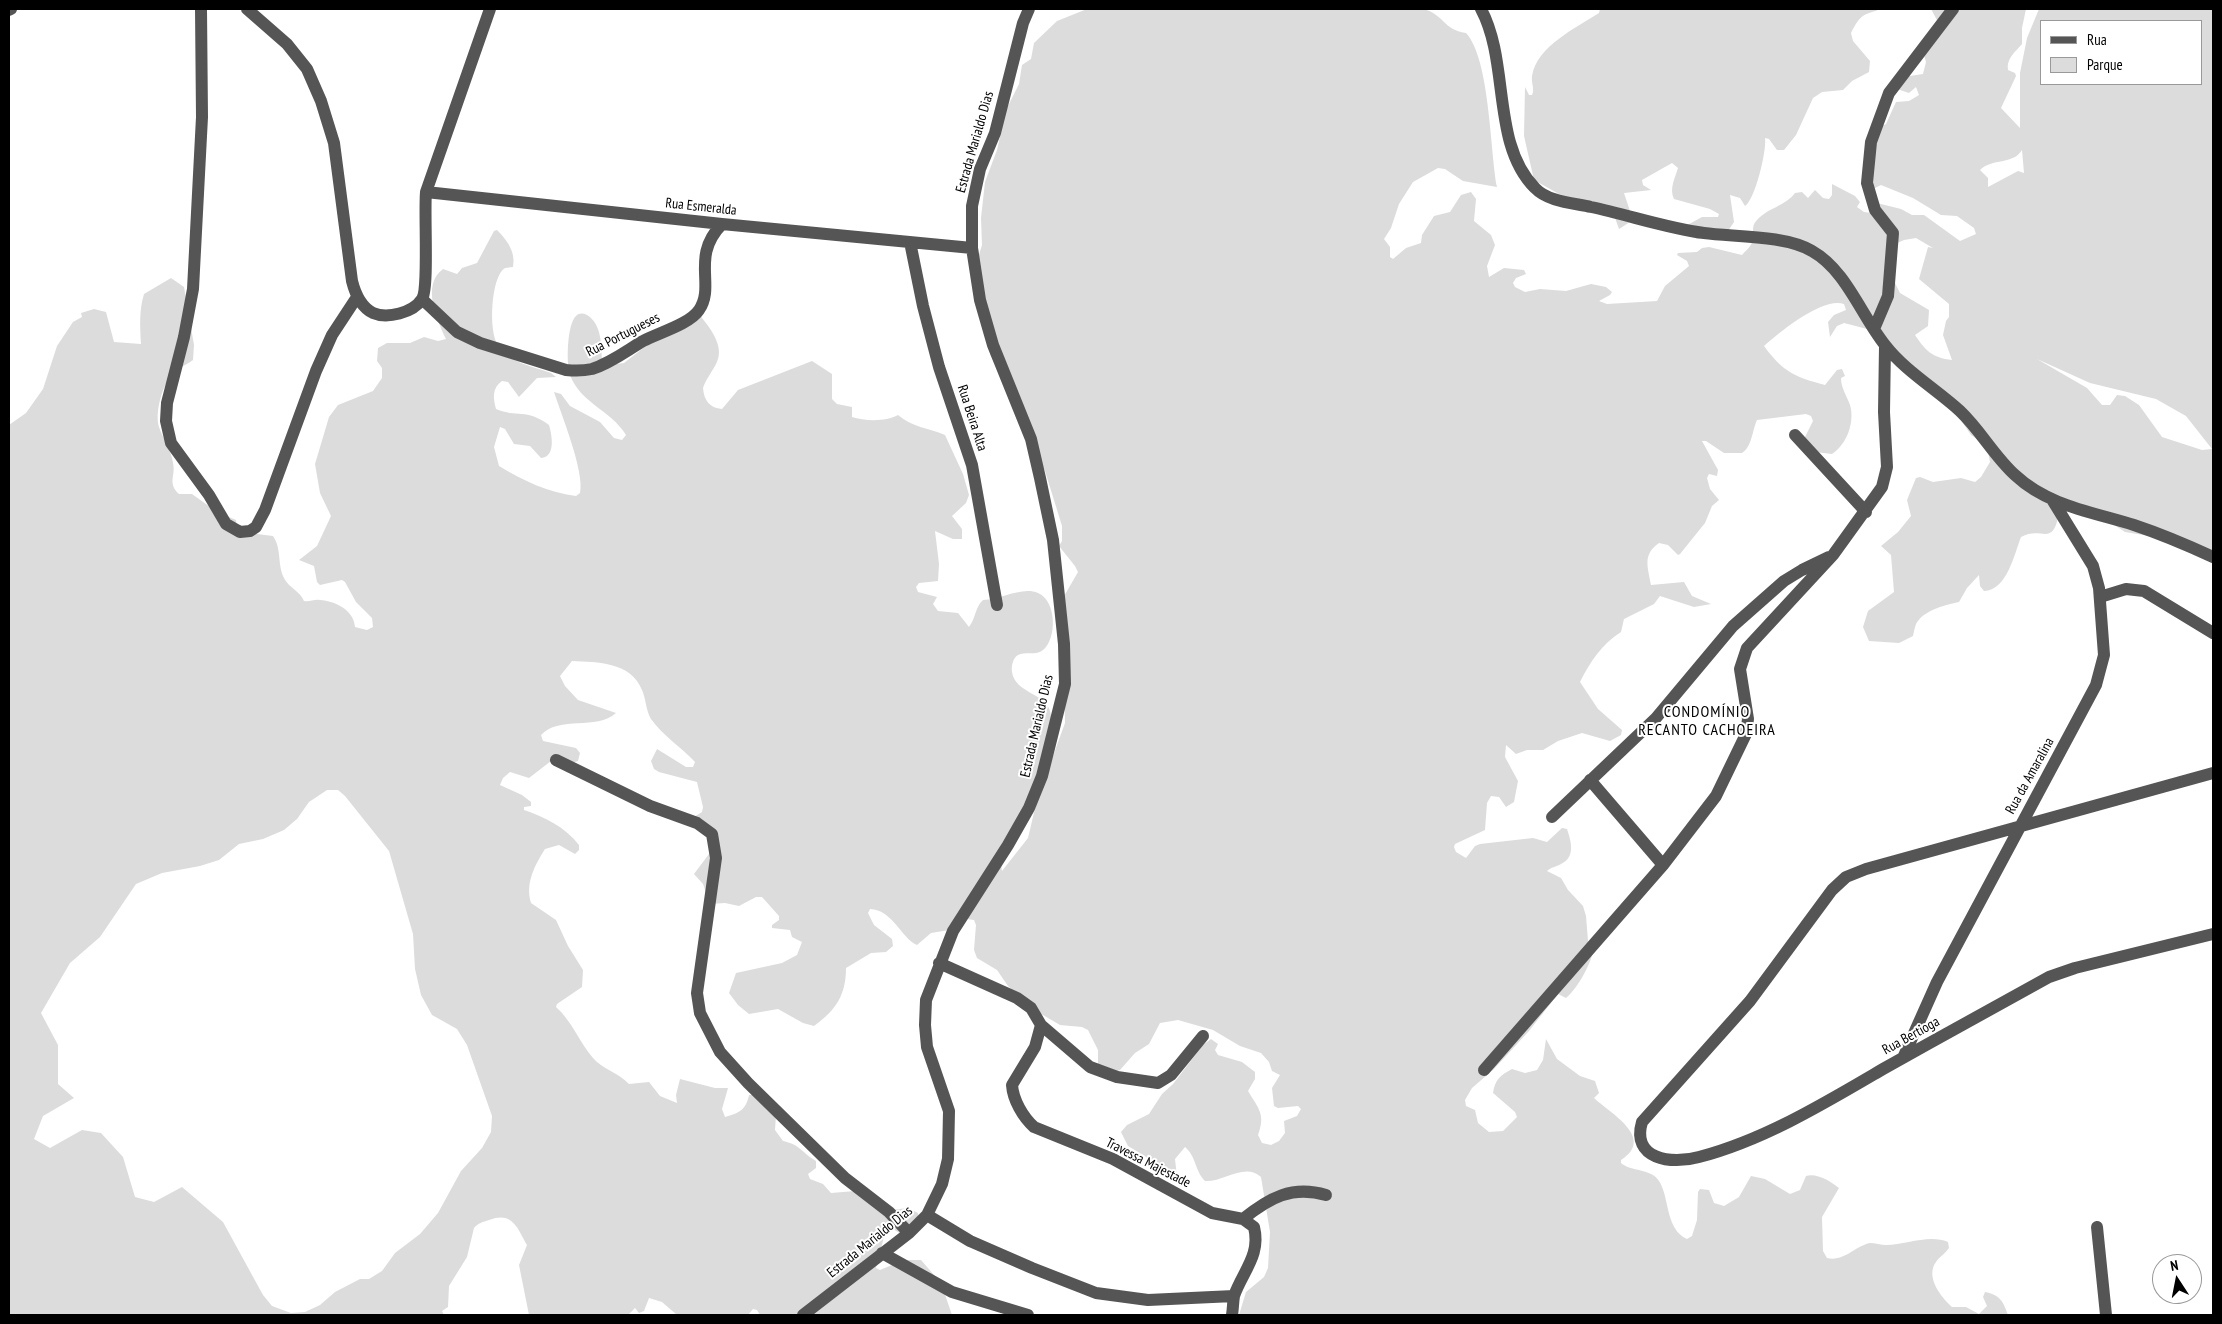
<!DOCTYPE html>
<meta charset="utf-8">
<style>
body{margin:0}
#map{position:relative;width:2222px;height:1324px;overflow:hidden;background:#fff;font-family:"PT Sans Narrow",sans-serif}
canvas{display:block}
.frame{position:absolute;inset:0;border:10px solid #000;pointer-events:none}
.legend{position:absolute;left:2040px;top:20px;width:162px;height:65px;box-sizing:border-box;background:#fff;border:1px solid #999;margin:0;padding:6px 9px;list-style:none;font-size:15px;color:#000}
.legend li{display:flex;align-items:center;gap:10px;height:25px}
.legend b{width:25px;border:1px solid #999}
.north{position:absolute;left:2152px;top:1254px;width:50px;height:50px;box-sizing:border-box;background:#fff;border:1px solid #999;border-radius:50%;rotate:349deg;font-size:14px;font-weight:700;line-height:20px;text-align:center;color:#000}
.north::after{content:'';display:block;margin:auto;width:18px;height:22px;background:#000;clip-path:polygon(50% 0,100% 100%,50% 72%,0 100%)}
</style>
<div id="map">
<canvas width="2222" height="1324"></canvas>
<div class="frame"></div>
<ul class="legend">
<li><b style="height:6px;background:#555"></b>Rua</li>
<li><b style="height:14px;background:#dcdcdc"></b>Parque</li>
</ul>
<div class="north">N</div>
</div>
<script>
const context = document.querySelector('canvas').getContext('2d');
context.lineJoin = 'round';
function paint(path, color) {
  context.fillStyle = color;
  context.fill(path, 'evenodd');
}
function trace(path, color, width, dash) {
  context.strokeStyle = color;
  context.lineWidth = width;
  context.lineCap = dash ? 'butt' : 'round';
  context.setLineDash(dash || []);
  context.stroke(path);
}
function drawText(font, color, halo, rows, align = 'center') {
  context.font = font + ' "PT Sans Narrow",sans-serif';
  context.lineWidth = 4;
  context.setLineDash([]);
  context.textBaseline = 'middle';
  context.strokeStyle = halo;
  context.fillStyle = color;
  for (const [text, x, y, turn = 0] of rows) {
    context.save();
    context.translate(x, y);
    context.rotate((+turn || 0) * Math.PI / 180);
    context.textAlign = isNaN(turn) ? turn : align;
    if (halo) context.strokeText(text, 0, 0);
    context.fillText(text, 0, 0);
    context.restore();
  }
}
paint(new Path2D(`
 M 1087,9 L 1423,9 C 1444,14 1443,30 1466,33 C 1490,59 1490,150 1497,187 L 1463,181 L 1445,169 L 1438,168 L 1413,182 L 1399,204 L 1391,228 L 1384,239 L 1390,247 L 1390,257 L 1393,259 L 1406,248 L 1421,243 L 1422,235 L 1434,216 L 1450,212 L 1461,195 L 1471,192 L 1476,199 L 1474,221 L 1491,235 L 1495,245 L 1487,266 L 1489,277 L 1504,268 L 1524,270 L 1526,274 L 1516,278 L 1513,283 L 1515,287 L 1525,292 L 1540,289 L 1566,291 L 1591,284 L 1606,287 L 1612,292 L 1610,295 L 1599,301 L 1607,304 L 1657,301 L 1665,286 L 1689,266 L 1687,261 L 1677,255 L 1678,253 L 1697,252 L 1702,248 L 1709,247 L 1742,255 C 1745,251 1751,247 1752,242 C 1755,235 1750,226 1757,220 C 1769,207 1784,207 1795,193 L 1802,192 L 1808,198 L 1815,190 L 1823,198 L 1829,199 L 1832,195 L 1832,184 L 1855,196 L 1860,202 L 1857,207 L 1864,212 L 1871,213 L 1873,202 L 1901,209 L 1912,215 L 1924,215 L 1960,241 L 1976,234 L 1974,228 L 1957,216 L 1941,215 L 1913,198 L 1881,185 L 1873,189 L 1874,130 L 1886,124 L 1896,102 L 1909,101 L 1919,95 L 1916,87 L 1909,93 L 1897,89 L 1903,77 L 1923,74 L 1926,62 L 1923,51 L 1938,22 L 1931,9 L 2026,9 L 2022,28 L 2022,44 C 2015,52 2006,59 2008,70 L 2015,73 L 2016,76 L 2001,108 L 2020,128 L 2020,73 L 2027,38 L 2039,9 L 2213,9 L 2213,558 L 2168,539 L 2125,532 L 2102,517 L 2075,508 L 2059,512 C 2053,549 2042,525 2021,537 C 2014,555 2007,590 1984,591 L 1980,586 L 1979,575 L 1967,588 L 1959,602 C 1946,605 1927,609 1918,621 C 1915,624 1914,632 1913,636 L 1899,643 L 1869,641 L 1863,627 L 1868,611 L 1894,592 L 1891,555 L 1881,546 L 1898,532 L 1911,516 L 1907,500 L 1916,478 L 1920,477 L 1933,482 L 1961,478 L 1975,482 L 1981,477 L 1990,462 L 1987,446 L 1971,435 L 1956,413 L 1939,394 L 1889,360 L 1871,330 L 1844,323 L 1837,326 L 1830,337 L 1828,322 L 1834,315 L 1846,310 L 1844,304 C 1823,297 1781,331 1764,346 C 1783,372 1795,377 1825,385 L 1837,370 L 1842,369 L 1845,376 L 1841,378 C 1841,388 1847,396 1850,405 C 1855,422 1847,444 1832,454 L 1815,452 L 1804,439 L 1813,421 L 1811,416 L 1806,414 L 1757,420 C 1752,431 1752,447 1742,453 L 1724,453 L 1706,441 L 1702,441 L 1718,470 L 1717,476 L 1709,474 L 1707,478 L 1710,489 L 1719,500 L 1712,506 L 1705,523 L 1680,554 L 1678,555 L 1668,545 L 1659,543 C 1642,555 1648,567 1651,585 L 1684,582 L 1692,596 L 1711,604 L 1694,607 L 1660,596 L 1654,604 L 1624,619 L 1621,632 C 1602,644 1590,662 1580,682 L 1598,709 L 1622,730 L 1621,735 L 1610,741 L 1582,733 L 1558,741 L 1543,750 L 1527,750 L 1516,754 L 1506,745 L 1505,757 L 1518,781 L 1514,802 L 1506,807 L 1499,797 L 1491,796 L 1487,803 L 1485,830 L 1455,844 L 1454,847 L 1456,852 L 1466,858 L 1475,846 L 1480,844 L 1533,838 L 1547,842 L 1562,828 L 1567,829 C 1571,841 1576,857 1561,864 C 1556,867 1551,867 1547,871 L 1561,878 L 1568,890 L 1583,906 L 1586,916 L 1588,941 L 1594,948 C 1591,964 1578,988 1566,998 L 1558,994 L 1529,1031 L 1494,1069 L 1472,1088 L 1465,1100 L 1466,1106 L 1475,1110 L 1478,1123 L 1489,1132 L 1503,1131 L 1517,1117 L 1515,1112 L 1493,1093 C 1495,1079 1501,1075 1512,1069 L 1525,1073 L 1537,1070 L 1543,1060 L 1546,1039 L 1557,1059 L 1580,1076 L 1595,1081 L 1599,1093 L 1594,1098 C 1610,1113 1656,1138 1621,1160 L 1621,1163 C 1631,1172 1651,1168 1659,1181 C 1670,1198 1665,1229 1687,1239 L 1692,1236 L 1697,1220 L 1698,1192 L 1700,1189 L 1709,1190 L 1714,1203 L 1724,1206 L 1739,1197 L 1751,1176 L 1765,1179 L 1790,1194 L 1800,1190 L 1806,1176 C 1817,1173 1830,1181 1839,1188 L 1822,1217 L 1823,1251 L 1827,1258 C 1844,1262 1855,1246 1870,1243 C 1875,1243 1881,1245 1886,1245 C 1906,1245 1929,1234 1948,1242 L 1949,1248 C 1945,1254 1939,1257 1936,1262 C 1925,1277 1941,1297 1952,1307 L 1966,1307 L 1979,1314 L 1987,1306 L 1983,1297 L 1985,1292 C 2000,1295 2003,1301 2008,1315 L 1239,1315 L 1246,1292 L 1264,1277 L 1268,1268 L 1270,1232 L 1261,1177 C 1245,1162 1224,1182 1205,1181 C 1195,1171 1196,1156 1185,1147 L 1175,1159 L 1177,1177 L 1171,1177 L 1159,1171 L 1145,1156 L 1128,1146 L 1121,1132 L 1127,1125 L 1149,1114 L 1162,1094 L 1173,1084 L 1203,1045 L 1211,1039 L 1218,1044 L 1215,1050 L 1218,1055 L 1242,1062 L 1255,1072 L 1255,1079 L 1248,1091 C 1258,1108 1266,1114 1258,1135 L 1262,1143 L 1271,1145 L 1279,1141 L 1285,1133 L 1284,1121 L 1297,1116 L 1301,1109 L 1298,1106 L 1278,1108 L 1274,1106 L 1272,1088 L 1280,1075 L 1272,1071 L 1269,1062 L 1261,1053 L 1240,1046 L 1213,1030 L 1178,1020 L 1160,1023 L 1149,1044 L 1135,1053 L 1120,1070 L 1113,1073 L 1098,1065 L 1098,1050 L 1088,1030 L 1082,1027 L 1060,1025 L 1031,1008 L 1008,986 L 997,970 L 977,958 L 974,950 L 976,925 L 974,920 L 967,919 L 949,930 L 931,933 L 917,945 C 901,938 893,910 870,909 L 868,913 L 874,925 L 892,939 L 893,946 L 886,952 L 871,953 L 846,968 C 846,995 836,1010 814,1026 L 803,1023 L 778,1009 L 749,1014 L 738,1005 L 729,993 L 736,973 L 782,963 L 797,955 L 802,942 L 792,937 L 790,930 L 772,928 L 772,925 L 779,920 L 779,916 L 762,897 L 756,897 L 739,906 L 725,903 L 710,904 L 703,884 L 694,874 L 709,854 L 713,841 L 694,817 L 702,812 L 703,807 L 697,782 L 659,772 L 654,769 L 651,761 L 657,749 L 686,767 L 693,767 L 695,762 C 681,747 663,736 651,719 C 646,711 646,699 642,690 C 631,662 598,662 572,661 L 560,676 L 565,686 L 578,700 L 616,713 C 596,731 560,715 541,735 L 543,741 L 576,748 L 580,753 L 578,761 L 572,763 L 551,761 L 529,778 L 510,772 L 503,778 L 500,785 L 522,795 L 531,802 L 531,806 L 524,807 L 524,810 C 545,817 565,827 579,845 L 579,850 L 575,854 L 559,845 L 545,849 C 535,865 525,883 531,903 L 556,920 L 568,946 L 583,970 L 582,987 L 557,1004 L 556,1007 C 572,1021 579,1042 593,1058 C 602,1069 618,1072 629,1084 L 649,1082 L 660,1096 L 677,1103 L 676,1095 L 680,1079 L 715,1088 L 728,1088 L 722,1109 L 725,1117 C 739,1113 746,1110 749,1095 L 756,1095 L 776,1115 L 775,1130 L 783,1141 C 801,1145 801,1152 816,1161 L 816,1168 L 808,1174 L 810,1179 L 823,1184 L 831,1193 L 855,1191 L 884,1211 L 908,1208 L 918,1213 L 919,1226 L 906,1237 L 893,1229 L 885,1233 L 876,1268 L 880,1270 L 904,1260 L 921,1260 L 941,1283 L 952,1315 L 760,1315 L 757,1310 L 753,1309 L 748,1315 L 677,1315 L 662,1302 L 649,1298 L 644,1311 L 639,1313 L 635,1308 L 628,1315 L 529,1315 L 519,1265 L 527,1245 C 517,1227 512,1211 489,1220 C 483,1222 478,1223 474,1228 L 467,1257 L 449,1286 L 448,1307 L 442,1311 L 444,1315 L 9,1315 L 9,425 L 26,413 L 43,389 L 57,346 L 73,322 L 82,317 L 81,313 L 94,309 L 106,312 L 114,342 L 141,344 C 140,327 139,310 144,294 L 171,278 L 184,287 L 194,345 L 193,360 C 186,365 173,371 169,379 C 161,390 155,414 159,427 C 163,439 171,449 173,463 C 176,476 167,483 179,494 L 192,494 L 217,512 L 236,520 L 237,529 L 241,532 L 273,536 C 282,549 277,564 284,578 C 289,588 300,591 304,601 C 310,602 314,599 320,600 C 335,601 354,610 355,627 L 367,630 L 373,627 L 372,618 L 356,602 L 345,582 L 342,580 L 320,585 L 317,582 L 314,566 L 299,560 L 317,546 L 331,516 L 320,493 L 315,464 L 329,417 L 338,405 L 373,391 L 382,378 L 382,368 L 377,361 L 378,348 L 387,343 L 410,343 L 424,337 L 438,341 L 446,339 C 437,320 421,285 443,269 L 457,274 L 462,268 L 477,263 L 494,231 L 497,230 C 507,240 516,252 513,267 C 512,267 506,268 505,268 C 491,276 488,332 498,345 C 509,363 532,366 551,373 L 556,377 L 537,378 L 519,397 L 508,382 L 502,381 C 492,388 493,398 496,409 C 517,418 526,408 549,425 C 552,435 556,457 541,458 L 530,446 L 514,444 L 505,429 L 500,427 L 494,447 L 499,466 C 524,481 547,492 576,496 L 580,493 C 585,472 561,414 554,392 L 561,394 L 570,406 L 600,422 L 614,438 L 622,440 L 626,435 C 610,409 581,404 570,375 C 566,364 567,324 576,316 C 579,313 583,313 587,315 C 602,324 601,345 602,360 L 609,365 L 624,363 L 651,342 L 699,314 C 709,327 726,346 716,364 C 712,372 706,379 703,388 C 704,401 710,408 722,409 L 738,390 L 812,361 L 832,374 L 832,399 L 837,404 L 852,407 L 852,417 C 864,421 886,422 898,415 C 912,427 928,428 945,435 L 963,474 L 969,495 L 966,503 L 952,516 L 962,529 L 962,539 L 953,539 L 935,531 L 939,564 L 938,581 L 919,583 L 916,587 L 918,592 L 937,597 L 933,604 L 938,611 L 958,613 L 969,627 C 976,618 975,607 983,600 C 1000,600 1022,586 1038,593 C 1057,601 1057,639 1043,650 C 1036,656 1027,651 1018,655 C 1013,658 1011,666 1012,672 C 1015,693 1045,693 1050,711 C 1053,720 1048,731 1046,740 C 1043,755 1040,770 1035,785 C 1027,812 1013,839 1001,865 L 1002,871 L 1028,838 L 1037,800 L 1065,723 L 1063,598 L 1078,572 L 1075,566 L 1059,546 L 1062,541 L 1062,526 L 1045,471 L 990,354 L 977,261 L 982,245 L 981,218 L 985,182 L 997,150 L 1006,110 L 1019,84 L 1022,65 L 1031,59 L 1034,43 L 1057,21 ZM 2041,21 L 2201,21 L 2201,84 L 2041,84 ZM 2022,150 L 2024,173 L 2018,171 L 1988,187 L 1988,178 L 1980,170 C 1992,158 2013,165 2022,150 ZM 1916,238 L 1933,248 L 1928,247 L 1919,279 L 1949,304 L 1949,317 L 1946,321 L 1943,335 L 1952,360 C 1932,358 1925,350 1915,335 L 1928,326 L 1929,310 L 1900,293 L 1888,269 L 1895,244 L 1904,240 ZM 2037,359 L 2090,383 L 2156,399 L 2186,416 L 2212,449 L 2202,450 L 2162,437 L 2139,405 L 2125,396 L 2117,395 L 2110,405 L 2102,405 L 2087,388 ZM 327,790 L 338,790 L 345,796 L 389,851 L 413,934 L 415,969 L 421,995 L 432,1015 L 457,1029 L 467,1045 L 492,1116 L 491,1132 L 482,1148 L 461,1171 L 438,1213 L 420,1234 L 395,1253 L 382,1271 L 369,1279 L 360,1279 L 335,1292 L 320,1305 L 305,1312 L 291,1313 L 272,1306 L 263,1295 L 223,1222 L 182,1187 L 154,1202 L 135,1197 L 123,1157 L 101,1133 L 82,1130 L 50,1148 L 34,1139 L 43,1116 L 74,1098 L 58,1084 L 58,1045 L 41,1013 L 70,963 L 100,937 L 136,884 L 162,873 L 200,866 L 219,860 L 239,844 L 263,839 L 284,830 L 297,819 L 309,802 Z
 M 1600,9 L 1881,9 C 1864,15 1861,13 1851,33 L 1853,41 L 1870,61 L 1869,72 L 1852,81 L 1843,90 L 1822,92 L 1813,98 L 1796,135 L 1784,150 L 1777,150 L 1769,139 L 1765,138 C 1767,150 1755,200 1745,206 L 1740,198 L 1730,195 L 1734,222 L 1728,231 L 1698,239 L 1683,234 L 1682,228 L 1702,217 L 1718,217 L 1719,214 L 1710,209 L 1674,199 C 1669,189 1675,178 1678,168 L 1672,163 L 1642,180 L 1643,185 L 1651,190 L 1624,193 L 1632,217 L 1630,222 L 1619,229 L 1614,215 L 1559,194 L 1534,180 L 1524,136 L 1525,87 L 1529,95 L 1532,95 C 1535,89 1531,83 1532,76 C 1537,46 1576,28 1599,13 Z`), '#dcdcdc');
trace(new Path2D(`
 M 201,9 L 202,117 L 193,289 L 184,337 L 167,403 L 166,421 L 171,443 L 209,495 L 226,524 L 240,532 L 250,531 L 256,527 L 265,510 L 316,371 L 332,335 L 357,297
 M 247,9 L 287,44 L 307,69 L 321,101 L 334,143 L 352,281 C 355,293 361,307 373,313 C 387,319 413,313 422,299 C 429,289 424,212 426,192 L 490,9
 M 1481,9 C 1510,63 1491,144 1535,188 C 1548,202 1574,203 1591,207 C 1629,215 1666,228 1704,233 C 1734,237 1785,235 1812,251 C 1846,270 1861,315 1885,345 C 1905,371 1936,389 1960,411 C 1981,431 1994,456 2015,475 C 2048,506 2093,512 2134,525 C 2161,534 2187,545 2213,557
 M 9,10 L 11,9
 M 426,192 L 722,224 L 972,248
 M 910,242 L 923,306 L 939,367 L 972,465 L 997,605
 M 422,299 L 457,332 L 480,343 L 566,370 C 575,371 583,371 592,369 C 611,363 626,351 643,341 C 658,333 690,324 699,310 C 716,285 690,257 722,224
 M 1874,329 L 1888,296 L 1893,233 L 1875,210 L 1867,183 L 1871,142 L 1889,93 L 1953,9
 M 1795,435 L 1866,512
 M 2100,597 L 2126,589 L 2144,591 L 2213,633
 M 556,760 L 650,806 L 697,823 L 712,834 L 716,858 L 697,993 L 700,1013 L 720,1052 L 748,1083 L 845,1178 L 889,1212 L 909,1233
 M 2213,773 L 1866,869 L 1846,877 L 1832,890 L 1750,1001 L 1642,1122 C 1631,1159 1671,1165 1699,1157 C 1764,1140 1825,1103 1883,1069 C 1938,1038 1993,1008 2049,977 L 2075,968 L 2213,934
 M 1590,780 L 1663,865
 M 1552,817 L 1656,718 L 1733,626 L 1784,581 L 1802,570 L 1829,557
 M 939,963 L 1017,998 L 1031,1008 L 1041,1025 L 1090,1067 L 1117,1077 L 1158,1083 L 1171,1075 L 1203,1036
 M 1041,1025 L 1035,1047 L 1012,1085 C 1013,1100 1023,1117 1034,1127 L 1113,1159 L 1212,1213 L 1243,1219 C 1269,1198 1292,1185 1326,1195
 M 1903,1058 L 1937,982 L 2096,685 L 2104,655 L 2099,588 L 2093,566 L 2053,501
 M 1484,1070 L 1663,865 L 1716,796 L 1746,734 L 1748,719 L 1740,669 L 1747,648 L 1833,555 L 1882,487 L 1887,467 L 1884,412 L 1885,346
 M 927,1215 L 970,1241 L 1032,1268 L 1096,1293 L 1148,1300 L 1234,1296
 M 2097,1227 L 2106,1315
 M 882,1253 L 952,1292 L 1028,1315
 M 803,1315 L 909,1233 L 927,1215 L 942,1184 L 948,1159 L 949,1111 L 927,1047 L 925,1025 L 926,1000 L 953,931 L 1008,845 L 1029,808 L 1042,776 L 1065,684 L 1064,644 L 1053,540 L 1040,478 L 1031,439 L 993,345 L 980,300 L 972,248 L 972,206 L 980,169 L 995,133 L 1023,23 L 1029,9
 M 1232,1315 C 1233,1309 1233,1302 1234,1296 C 1243,1271 1261,1255 1254,1227 L 1243,1219`), '#555', 12);
drawText('14px', '#000', '#fff', [
 ["Estrada Marialdo Dias",975,142,-74],
 ["Rua Esmeralda",701,207,6],
 ["Rua Portugueses",623,335,-27],
 ["Rua Beira Alta",972,418,72],
 ["Estrada Marialdo Dias",1037,726,-77],
 ["Rua da Amaralina",2030,776,-61],
 ["Rua Bertioga",1911,1036,-29],
 ["Travessa Majestade",1148,1163,27],
 ["Estrada Marialdo Dias",870,1242,-39]
]);
context.letterSpacing = '1px';
drawText('16px', '#000', '#fff', [
 ["CONDOMÍNIO",1707,712],
 ["RECANTO CACHOEIRA",1707,730]
]);
context.letterSpacing = '0px';
</script>
